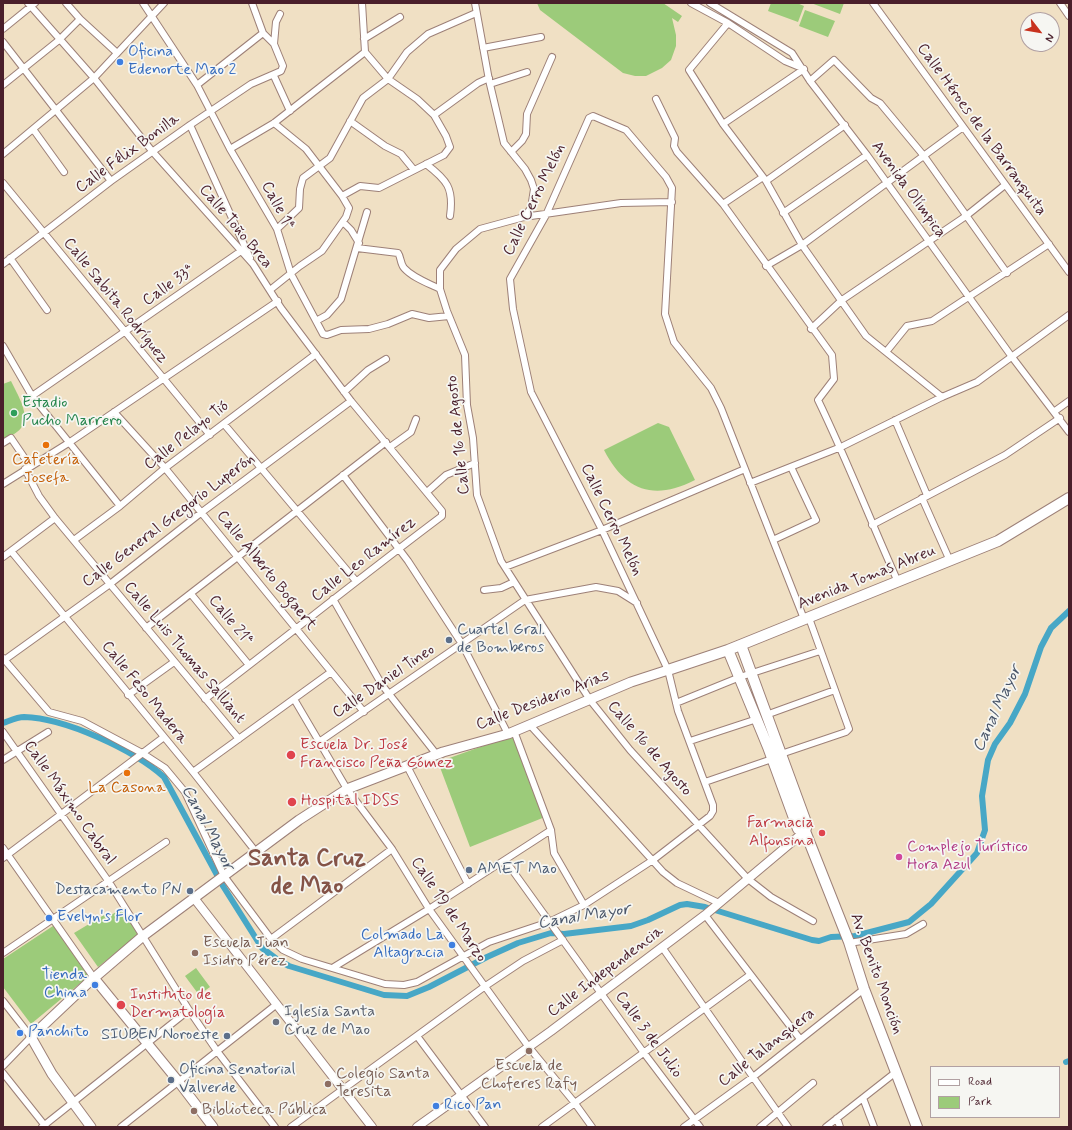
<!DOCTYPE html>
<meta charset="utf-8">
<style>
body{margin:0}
#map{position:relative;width:1072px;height:1130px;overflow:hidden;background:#f0e0c4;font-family:Mynerve,sans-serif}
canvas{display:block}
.frame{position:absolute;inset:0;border:4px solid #4a1f2b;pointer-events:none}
.legend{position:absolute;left:930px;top:1066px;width:130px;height:52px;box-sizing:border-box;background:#f6f6f2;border:1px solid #b1a0a2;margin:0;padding:5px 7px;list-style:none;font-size:12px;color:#4a1f2b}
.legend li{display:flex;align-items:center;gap:8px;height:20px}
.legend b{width:20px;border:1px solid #b1a0a2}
.north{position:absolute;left:1020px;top:12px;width:40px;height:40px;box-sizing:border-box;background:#f6f6f2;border:1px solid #b1a0a2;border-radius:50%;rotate:121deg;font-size:11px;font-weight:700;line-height:16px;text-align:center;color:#4a1f2b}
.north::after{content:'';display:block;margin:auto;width:14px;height:18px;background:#c8321e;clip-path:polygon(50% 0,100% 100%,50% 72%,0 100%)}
</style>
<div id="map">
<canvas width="1072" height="1130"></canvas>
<div class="frame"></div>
<ul class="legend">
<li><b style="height:5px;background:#fff"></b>Road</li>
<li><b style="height:11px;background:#9ccb7a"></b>Park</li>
</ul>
<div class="north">N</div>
</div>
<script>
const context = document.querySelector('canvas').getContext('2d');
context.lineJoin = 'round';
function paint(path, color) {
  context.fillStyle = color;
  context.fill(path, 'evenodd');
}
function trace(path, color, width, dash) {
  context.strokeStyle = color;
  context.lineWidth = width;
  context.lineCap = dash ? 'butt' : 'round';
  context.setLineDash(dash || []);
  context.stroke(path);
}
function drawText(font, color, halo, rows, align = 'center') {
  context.font = font + ' Mynerve,sans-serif';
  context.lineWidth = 3.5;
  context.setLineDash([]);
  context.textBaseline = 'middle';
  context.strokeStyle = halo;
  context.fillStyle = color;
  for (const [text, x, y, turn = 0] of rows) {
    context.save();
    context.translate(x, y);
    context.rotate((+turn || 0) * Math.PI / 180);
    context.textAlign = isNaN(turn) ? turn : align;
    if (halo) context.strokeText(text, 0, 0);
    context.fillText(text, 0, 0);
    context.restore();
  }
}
paint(new Path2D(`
 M 537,3 L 663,3 L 682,16 L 678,22 L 672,18 L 676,35 L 676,46 L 671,60 L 662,68 L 646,76 L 635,76 L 623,73 L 540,10 Z
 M 771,3 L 797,3 L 804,6 L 798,22 L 768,11 Z
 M 811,3 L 844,3 L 840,14 Z
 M 805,10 L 835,21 L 828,37 L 799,26 Z
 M 11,381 C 23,405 38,428 3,439 L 3,384 Z
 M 658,423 L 669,427 L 695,480 C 654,501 625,491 604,450 Z
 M 514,735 L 545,817 L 470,847 L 438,762 Z
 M 125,907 L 141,933 L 98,967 L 74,933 L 109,912 L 111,915 Z
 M 56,924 L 90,975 L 31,1024 L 3,987 L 3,959 Z
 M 196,968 L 210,987 L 199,995 L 185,976 Z`), '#9ccb7a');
trace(new Path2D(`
 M 3,723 C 9,721 17,717 24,717 C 65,718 134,750 164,777 L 223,886 L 262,948 L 278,960 L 289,966 L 384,995 L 407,996 L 429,987 L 487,957 L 518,943 L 551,933 L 564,934 L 631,926 L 648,920 L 680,905 L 687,904 L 705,907 L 812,940 L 819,941 L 831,937 L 855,936 L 909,922 L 931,904 L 977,853 L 985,830 L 982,796 L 988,760 L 995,744 L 1010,723 L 1025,694 L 1041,647 L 1051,628 L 1069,611
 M 1066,1062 L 1069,1061`), '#47a7c6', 6);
const minor = new Path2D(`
 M 28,3 L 94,78 L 152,151 L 253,264 L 281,308 L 351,401 L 442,511 L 442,516 C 362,576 284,639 205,699
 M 66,3 L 80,19 L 116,52
 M 143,3 L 197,85 L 230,149 L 277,229 L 291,274 L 323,334 L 327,335 L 341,330 L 369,329 L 388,324 L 412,314 L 429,318 L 449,316
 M 475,3 L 489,80 L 504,143 L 525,169 L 531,180 L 534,189 L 531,208 L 524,217
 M 691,3 L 728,23 L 785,61 L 802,68
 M 710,3 L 792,53 L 810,81 L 867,155 L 1012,357 L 1069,432
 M 873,3 L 1069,272
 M 1060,3 L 1069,16
 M 728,23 L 689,70 L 723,124 L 766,181 L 802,245 L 866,336 L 942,397
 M 3,29 L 35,3
 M 364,39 L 400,17
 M 3,42 L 111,181
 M 274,44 L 276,22 L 280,14
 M 483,48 L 541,37
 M 274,76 L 290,111
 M 810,81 L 834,60 L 871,98 L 880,103 L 924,156 L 1007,273
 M 490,84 L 527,72
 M 3,85 L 59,40 L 80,19
 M 197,85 L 263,33
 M 656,99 L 675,138 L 674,146 L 677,152 L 723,204 L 832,355 L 834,379 L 818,400 C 847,460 871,522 898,582
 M 434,115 L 478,83 L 489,78
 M 350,121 L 385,146 L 401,154 L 414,170
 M 723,124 L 804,69
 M 190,125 L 250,258
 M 33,129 L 64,172
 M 230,149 L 274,123 L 365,52
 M 511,152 L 522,141 L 526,134 L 527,114 L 552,57
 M 3,154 L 94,78 L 164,3
 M 426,164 C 447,180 454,188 450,216
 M 766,181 L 845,125
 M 3,183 L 210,435
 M 342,196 L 360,186 L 379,188 L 444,155 L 450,147 L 446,136 L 434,115 L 417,99 L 388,79 L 365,52 L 362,3
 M 672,202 L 621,203 L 524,217 L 480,229 L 456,249 L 440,270 L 440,289 L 447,311 L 465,355 L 467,405 L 473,438 L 477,495 L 501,561 L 590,700 L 630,750 L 748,879 L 771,897 L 813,921
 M 723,204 L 763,177
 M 783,213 L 867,155
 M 343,222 L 351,230 L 359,243
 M 277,229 L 299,208 L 300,189 L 303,178 L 330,158 L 363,98 L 388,79 L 407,52 L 428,34 L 476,13
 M 357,248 L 398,253 C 401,257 400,263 404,268 C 413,278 428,283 440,289
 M 10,258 L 47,310
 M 3,264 L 111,181 L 190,125 L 251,84 L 281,71 L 283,66 L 274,44 L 263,33 L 252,3
 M 766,266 L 802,245 L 963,127
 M 270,290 L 300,266 L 322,251 L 346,217 L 349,208 L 342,196 L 306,149 L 274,123
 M 316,321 L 327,315 L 341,299 L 367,212
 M 811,329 L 842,300 L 966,216 L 1005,185
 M 3,346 L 32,396 L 120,506
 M 886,352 L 907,326 L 932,321 L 1049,244
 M 344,392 L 368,370 L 386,359
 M 32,396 L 241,251
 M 1055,411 L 1069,401
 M 114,412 L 165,468 L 364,712
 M 895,420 L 927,495
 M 224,424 L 356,581
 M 3,443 L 11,438 L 30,466
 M 390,447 L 411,432 L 416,419
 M 25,469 L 39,496 L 55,518 L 239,739
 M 343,475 L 408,561 L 462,644 L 508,734
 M 750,483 L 841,447 L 942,397 L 977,382 L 1069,315
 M 3,484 L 70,442 L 278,301
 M 427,492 L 446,475 L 475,463
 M 922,498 L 950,561
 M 872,525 L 1005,455 L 1060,418
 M 74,540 L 120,506 L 165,468 L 316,354
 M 773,540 L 816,520 L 791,467
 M 11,551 L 193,772 L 256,852
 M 3,557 L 55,518
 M 505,567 L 602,530 L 745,469
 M 484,590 L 501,588 L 514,582
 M 191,594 L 249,665
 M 333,599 L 382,685 L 437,755
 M 146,628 L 386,442
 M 3,658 L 49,712 L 82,721 L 142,753 L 165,768 L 185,792 L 224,876 L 271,939 L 283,950 L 302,959 L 385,984 L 404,985 L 417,982 L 489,942 L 549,922 L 584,905 L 653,860 L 710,816 L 713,811 L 713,805 L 678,711 L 668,670 L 602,530 L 531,392 L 513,309 L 510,279 L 546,215 L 589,118 L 593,116 L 626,130 L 666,177 L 672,188 L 665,314 L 674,342 L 711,388 L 721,408 L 804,619
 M 3,661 L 110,584 L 202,512 L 351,401
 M 128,695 L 174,662
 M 294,699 L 347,789 L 392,849 L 429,909 L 528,1046 L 574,1102 L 592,1127
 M 676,703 L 740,677 L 820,651
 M 766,715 L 835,690
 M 530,725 L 663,872 L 677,883 L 719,903
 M 514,731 L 551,830 L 554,853 L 584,905
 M 3,732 L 109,882 L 189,1010 L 217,1051 L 275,1127
 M 690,741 L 757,719
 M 319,742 L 525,600 L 596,587 L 618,591 L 637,603
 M 781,754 L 846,732 L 849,729 L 809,618
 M 3,760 L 48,732
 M 407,766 L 468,884
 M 193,772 L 331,672
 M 705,782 L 772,759
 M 3,848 L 94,978
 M 3,858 L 164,737
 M 505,860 L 644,1053 L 700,1127
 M 705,915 L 800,1039
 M 271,939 L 392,849
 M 849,943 L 906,934 L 923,924
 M 662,947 L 788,1127
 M 3,953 L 166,842
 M 334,967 L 429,909 L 551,830
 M 3,1001 L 31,1037 L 3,1066
 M 417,1036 L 485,1127
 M 3,1073 L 46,1127
 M 863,1098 L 874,1127
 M 837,1118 L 840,1127
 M 42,1127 L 189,1010
 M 121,1127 L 277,1004
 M 291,1127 L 484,987 L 523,961 L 563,940
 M 542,1127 L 750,975
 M 684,1127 L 753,1077 L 864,989
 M 760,1127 L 813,1083
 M 826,1127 L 896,1072`);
const tertiary = new Path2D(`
 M 194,898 L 372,1127
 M 417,1127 L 551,1031 L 705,915 L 805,831`);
const secondary = new Path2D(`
 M 94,978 L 178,1081 L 213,1127
 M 91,1127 L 52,1074 L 31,1037 L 87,984 L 143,936 L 299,820 L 347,789 L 443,752 L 508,734 L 631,682 L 668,670`);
const primary = new Path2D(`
 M 741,645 L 807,825 L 805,831 L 849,942 L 864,989 L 917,1127
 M 728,650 L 768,747 L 798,829 L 805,831
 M 668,670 L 728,650 L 998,541 L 1069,498`);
trace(minor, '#9d8078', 8);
trace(tertiary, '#9d8078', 10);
trace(secondary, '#9d8078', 11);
trace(primary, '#9d8078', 12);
trace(minor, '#fff', 6);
trace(tertiary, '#fff', 8);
trace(secondary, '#fff', 9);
trace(primary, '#fff', 10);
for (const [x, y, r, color] of [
 [120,62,4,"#3f7fe0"],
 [14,413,4,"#2e9e5b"],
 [46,445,4,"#e8710a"],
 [449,640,4,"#5c6f8a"],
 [291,755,5,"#e0444e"],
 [127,773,4,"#e8710a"],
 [292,802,5,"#e0444e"],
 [822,833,4,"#e0444e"],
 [899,857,4,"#d1479c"],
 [469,870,4,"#5c6f8a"],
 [190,891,4,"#5c6f8a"],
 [49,918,4,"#3f7fe0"],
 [452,945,4,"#3f7fe0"],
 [195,953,4,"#8d6e63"],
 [95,985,4,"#3f7fe0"],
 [121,1005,5,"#e0444e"],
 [276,1022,4,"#6b7280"],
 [20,1033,4,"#3f7fe0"],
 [227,1036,4,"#5c6f8a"],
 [529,1051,4,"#8d6e63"],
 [171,1080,4,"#5c6f8a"],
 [328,1084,4,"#8d6e63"],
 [436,1106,4,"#3f7fe0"],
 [194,1111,4,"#8d6e63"]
]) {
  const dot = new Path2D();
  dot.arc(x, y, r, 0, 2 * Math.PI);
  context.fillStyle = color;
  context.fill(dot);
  trace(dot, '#f6f6f2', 1.5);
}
drawText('16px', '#366cbe', '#f6f6f2', [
 ["Oficina",128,53],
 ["Edenorte Mao 2",128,71],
 ["Evelyn's Flor",57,918],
 ["Colmado La",444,936,"right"],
 ["Altagracia",444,954,"right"],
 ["Tienda",87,976,"right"],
 ["China",87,994,"right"],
 ["Panchito",28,1033],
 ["Rico Pan",444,1106]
], 'left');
drawText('16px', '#4a1f2b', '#f6f6f2', [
 ["Calle Héroes de la Barranquita",981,130,54],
 ["Calle Félix Bonilla",128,154,-36],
 ["Avenida Olímpica",908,190,54],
 ["Calle Cerro Melón",535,200,-64],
 ["Calle 1ª",277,206,62],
 ["Calle Toño Brea",235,227,50],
 ["Calle 33ª",169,286,-35],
 ["Calle Sabita Rodríguez",115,301,51],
 ["Calle 16 de Agosto",459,435,-96],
 ["Calle Pelayo Tió",187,436,-38],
 ["Calle Cerro Melón",611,520,64],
 ["Calle General Gregorio Luperón",169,521,-37],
 ["Calle Leo Ramírez",364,560,-38],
 ["Calle Alberto Bogaert",266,571,51],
 ["Avenida Tomas Abreu",867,578,-22],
 ["Calle 21ª",230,621,51],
 ["Calle Luis Thomas Salliant",184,653,50],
 ["Calle Daniel Tineo",384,682,-34],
 ["Calle Feso Madera",144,693,51],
 ["Calle Desiderio Arias",543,701,-21],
 ["Calle 16 de Agosto",649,749,49],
 ["Calle Máximo Cabral",69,803,55],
 ["Calle 19 de Marzo",448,910,56],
 ["Calle Independencia",606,972,-37],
 ["Av. Benito Monción",876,974,70],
 ["Calle 3 de Julio",648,1035,54],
 ["Calle Talanquera",767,1048,-38]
]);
drawText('16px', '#27864d', '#f6f6f2', [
 ["Estadio",22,404],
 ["Pucho Marrero",22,422]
], 'left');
drawText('16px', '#c56008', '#f6f6f2', [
 ["Cafetería",46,461],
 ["Josefa",46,479],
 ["La Casona",127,789]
]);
drawText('16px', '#4e5e75', '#f6f6f2', [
 ["Cuartel Gral.",457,631],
 ["de Bomberos",457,649],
 ["AMET Mao",477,870],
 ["Destacamento PN",182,891,"right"],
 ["SIUBEN Noroeste",219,1036,"right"],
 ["Oficina Senatorial",179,1071],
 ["Valverde",179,1089]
], 'left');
drawText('16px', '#be3a42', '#f6f6f2', [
 ["Escuela Dr. José",300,746],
 ["Francisco Peña Gómez",300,764],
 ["Hospital IDSS",301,802],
 ["Farmacia",814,824,"right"],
 ["Alfonsina",814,842,"right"],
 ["Instituto de",130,996],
 ["Dermatología",130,1014]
], 'left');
drawText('16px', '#b23c85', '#f6f6f2', [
 ["Complejo Turístico",907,848],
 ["Hora Azul",907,866]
], 'left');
drawText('16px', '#785e54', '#f6f6f2', [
 ["Escuela Juan",203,944],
 ["Isidro Pérez",203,962],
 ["Escuela de",529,1067,"center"],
 ["Choferes Rafy",529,1085,"center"],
 ["Colegio Santa",336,1075],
 ["Teresita",336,1093],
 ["Biblioteca Pública",202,1111]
], 'left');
drawText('16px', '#5b616d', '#f6f6f2', [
 ["Iglesia Santa",284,1013],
 ["Cruz de Mao",284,1031]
], 'left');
drawText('italic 17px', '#495569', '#f6f6f2', [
 ["Canal Mayor",998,709,-65],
 ["Canal Mayor",207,828,62],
 ["Canal Mayor",584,917,-9]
]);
drawText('bold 24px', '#845347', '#f6f6f2', [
 ["Santa Cruz",307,860],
 ["de Mao",307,888]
]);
</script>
